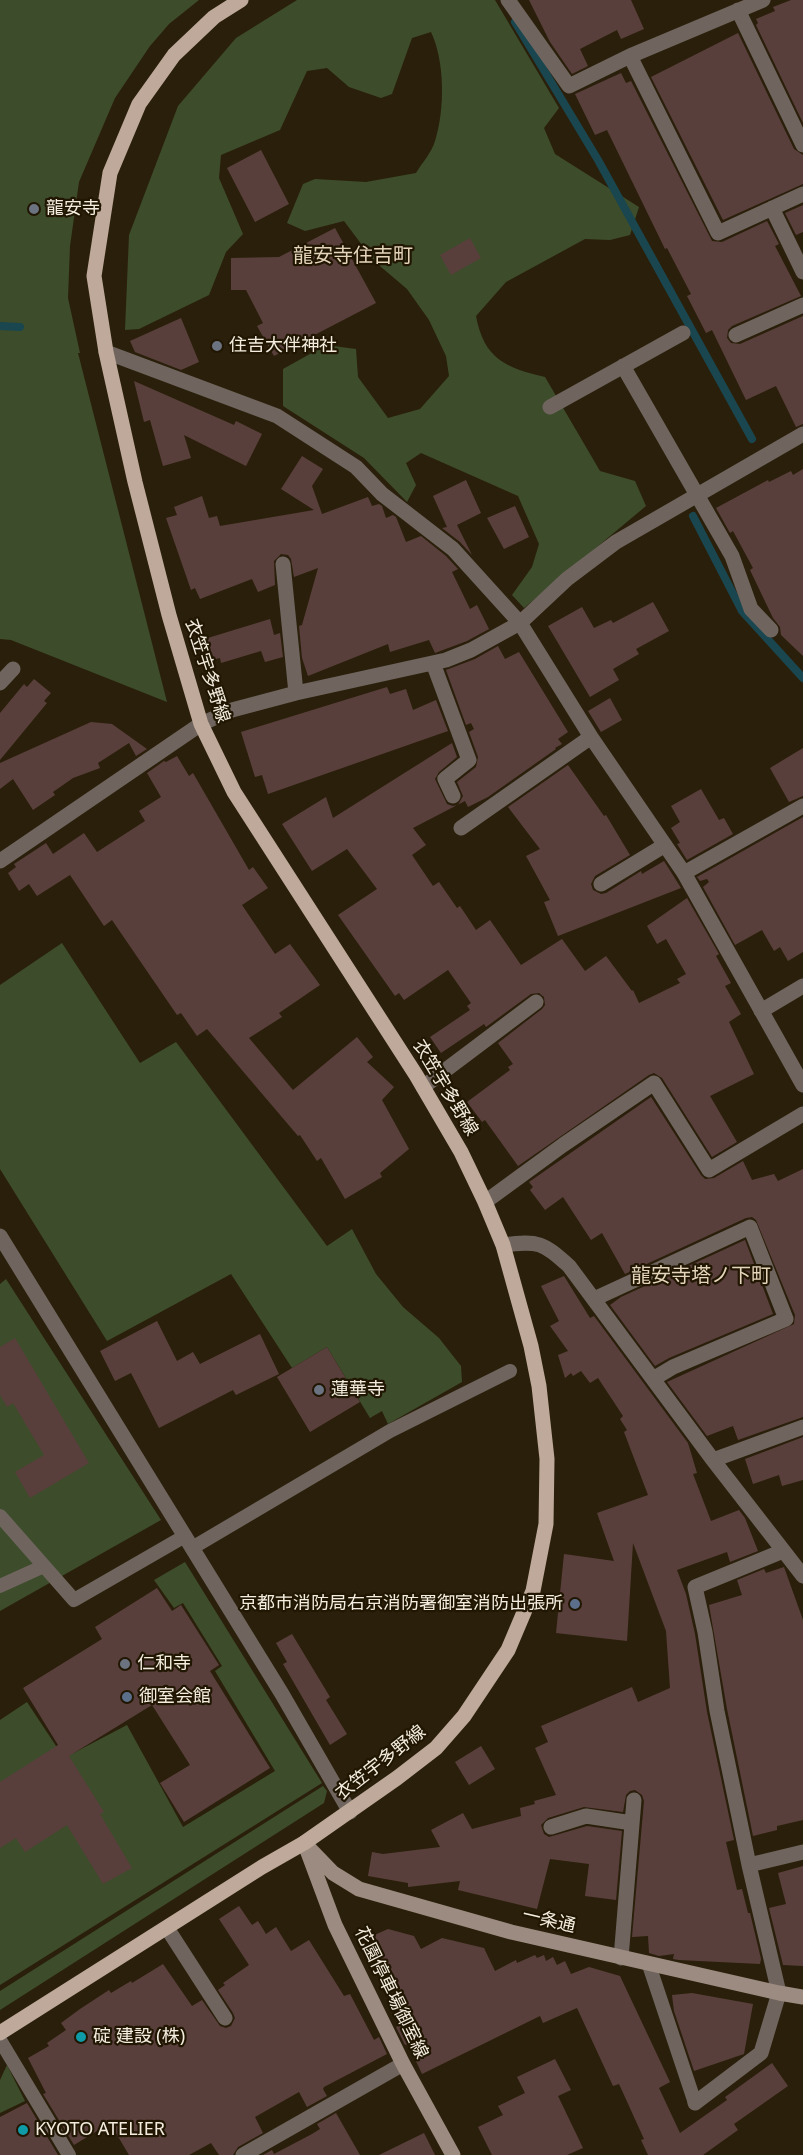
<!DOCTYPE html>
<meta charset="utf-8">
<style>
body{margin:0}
canvas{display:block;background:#2a1f0a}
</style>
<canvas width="803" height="2155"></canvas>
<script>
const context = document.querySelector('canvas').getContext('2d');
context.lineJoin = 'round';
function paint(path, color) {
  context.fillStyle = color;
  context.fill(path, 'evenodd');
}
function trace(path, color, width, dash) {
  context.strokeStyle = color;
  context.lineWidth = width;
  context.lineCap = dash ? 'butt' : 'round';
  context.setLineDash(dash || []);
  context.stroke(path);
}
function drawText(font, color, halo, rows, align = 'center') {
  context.font = font + ' "Noto Sans","Noto Sans JP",sans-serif';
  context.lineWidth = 4.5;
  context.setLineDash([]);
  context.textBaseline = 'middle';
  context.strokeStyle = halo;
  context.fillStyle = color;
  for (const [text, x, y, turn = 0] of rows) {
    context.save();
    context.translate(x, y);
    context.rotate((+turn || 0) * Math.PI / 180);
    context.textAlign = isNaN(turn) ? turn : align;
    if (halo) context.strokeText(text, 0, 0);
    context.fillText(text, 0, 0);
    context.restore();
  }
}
paint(new Path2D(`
 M 0,0 L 199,0 L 169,24 L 150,46 L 115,98 L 79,182 L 70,246 L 68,298 L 80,353 L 78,353 L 167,702 L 11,640 L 0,639 Z
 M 297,0 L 495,0 L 559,108 L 544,128 L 555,154 L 639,207 L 630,235 L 610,240 L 585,239 L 506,282 L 476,316 C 484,359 506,368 545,377 L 600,471 L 635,481 L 646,506 L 524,608 L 512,595 L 532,567 L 539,544 L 518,496 L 421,453 L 406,463 L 416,485 L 407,502 L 364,458 L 283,406 L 283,369 L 326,345 L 356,349 L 358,377 L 388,418 L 420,409 L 449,376 L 446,356 L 429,320 L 407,289 L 374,261 L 344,221 L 305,231 L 287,223 L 303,184 L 315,179 L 366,182 L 416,173 C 422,163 432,152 435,141 C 445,110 445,61 431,32 L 412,38 L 392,94 L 381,98 L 349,87 L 327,68 L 307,71 L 280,130 L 221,155 L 219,178 L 243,234 L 226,252 L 209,295 L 139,329 L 125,330 L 129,235 L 178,106 L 236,38 Z
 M 62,943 L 140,1063 L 176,1042 L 327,1246 L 352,1229 L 376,1274 L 403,1307 L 439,1338 L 461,1366 L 462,1382 L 388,1424 L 382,1411 L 370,1418 L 327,1347 L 292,1368 L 231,1274 L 107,1341 L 0,1169 L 0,985 Z
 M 6,1279 L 161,1520 L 0,1611 L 0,1284 Z
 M 185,1562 L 322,1783 L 0,1985 L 0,1720 L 27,1702 L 64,1758 L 127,1725 L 183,1827 L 275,1771 L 215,1671 L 222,1666 L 183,1603 L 174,1608 L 154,1580 Z
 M 323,1786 L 327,1791 L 324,1803 L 0,2010 L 0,1991 Z
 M 7,2065 L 25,2101 L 0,2113 L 0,2080 Z`), '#3d4c2b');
trace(new Path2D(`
 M 515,22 L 598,160 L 752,439
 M 0,326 L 20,327
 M 693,516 L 742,611 L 803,678`), '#1a464f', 8);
paint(new Path2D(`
 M 529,0 L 631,0 L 644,29 L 621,39 L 617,30 L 580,49 L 588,66 L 572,74 L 550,42 Z
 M 791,0 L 803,0 L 803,123 L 756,25 L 758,23 L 756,19 L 775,11 L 773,7 Z
 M 738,33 L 794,149 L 803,155 L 803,184 L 723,220 L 651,77 Z
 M 621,73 L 626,83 L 631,81 L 712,241 L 722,242 L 767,221 L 779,244 L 775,246 L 801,296 L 732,326 L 728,330 L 727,338 L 731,343 L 740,344 L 803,316 L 803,424 L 796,427 L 776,386 L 746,400 L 712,330 L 706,333 L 687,296 L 691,294 L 667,248 L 665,249 L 607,130 L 595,135 L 575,94 Z
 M 261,150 L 289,204 L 255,222 L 227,168 Z
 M 803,205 L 803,232 L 796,235 L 785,213 Z
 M 335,228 L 376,303 L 274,356 L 257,326 L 263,323 L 246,290 L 231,290 L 231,258 L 279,257 Z
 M 470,238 L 481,258 L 451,275 L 440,255 Z
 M 181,318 L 199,362 L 181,370 L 135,352 L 130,341 Z
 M 134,381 L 234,425 L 236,421 L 262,434 L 246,466 L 184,435 L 191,458 L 163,466 L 150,420 L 144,422 Z
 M 302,456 L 323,469 L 312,486 L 322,514 L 368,497 L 372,506 L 379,504 L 382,506 L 386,518 L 393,515 L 396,517 L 406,542 L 421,536 L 446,556 L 458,569 L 452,572 L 470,609 L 477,605 L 489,629 L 467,641 L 435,653 L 429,640 L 390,652 L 388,644 L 308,676 L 302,658 L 299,626 L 302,625 L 318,568 L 294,577 L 291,559 L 288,555 L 281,554 L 274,561 L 275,585 L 258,592 L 252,579 L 200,599 L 195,588 L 191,590 L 166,518 L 177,515 L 174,507 L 202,496 L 209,518 L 217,516 L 220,526 L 314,510 L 281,489 Z
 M 803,469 L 803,656 L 781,635 L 780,627 L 773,618 L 750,570 L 753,568 L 733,531 L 730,533 L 716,508 L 768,480 L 769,482 L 791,471 L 793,475 Z
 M 466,480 L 481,513 L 457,525 L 472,555 L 460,542 L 442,528 L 447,527 L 433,496 Z
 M 515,506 L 529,537 L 504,549 L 487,518 Z
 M 653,602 L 669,631 L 636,649 L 639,654 L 613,669 L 619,680 L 590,697 L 548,626 L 582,607 L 594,628 L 611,620 L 613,623 Z
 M 270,619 L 274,635 L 280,633 L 283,657 L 265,662 L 261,651 L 221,663 L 220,658 L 205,662 L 198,641 Z
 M 498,646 L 505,659 L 519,652 L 568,732 L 558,739 L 562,744 L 555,748 L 556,749 L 488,797 L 468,807 L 465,801 L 413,828 L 426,845 L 412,855 L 433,886 L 439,882 L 457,908 L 460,906 L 476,930 L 490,920 L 521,965 L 562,939 L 585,971 L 606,956 L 632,991 L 633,990 L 639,1003 L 680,983 L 677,979 L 686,974 L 666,939 L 657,944 L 647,926 L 687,898 L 719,954 L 716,956 L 731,983 L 725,986 L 741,1014 L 729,1022 L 754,1074 L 710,1096 L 737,1142 L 712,1157 L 662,1078 L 654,1073 L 649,1075 L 518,1166 L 485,1120 L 482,1122 L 467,1102 L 510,1070 L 508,1067 L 513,1064 L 498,1043 L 542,1009 L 545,1005 L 544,997 L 539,993 L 531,994 L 486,1027 L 484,1024 L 441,1053 L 430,1037 L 470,1010 L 467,1006 L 471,1003 L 448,970 L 404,1000 L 399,993 L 395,996 L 338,915 L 377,889 L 347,849 L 312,871 L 282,824 L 326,797 L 333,818 L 452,743 L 457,757 L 439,772 L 435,779 L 447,804 L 453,806 L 458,805 L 463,796 L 457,782 L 476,767 L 478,757 L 469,732 L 474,729 L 471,723 L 466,725 L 446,670 L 475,659 Z
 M 34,679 L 51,693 L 44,701 L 47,703 L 0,760 L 0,713 L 24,684 L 27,687 Z
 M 387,687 L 390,694 L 406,689 L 413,710 L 436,700 L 448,731 L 268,794 L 262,775 L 255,777 L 241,732 Z
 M 610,698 L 622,720 L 601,732 L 588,711 Z
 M 91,722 L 112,724 L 147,749 L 136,756 L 129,743 L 98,763 L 100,768 L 73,778 L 53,792 L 55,795 L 33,810 L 13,779 L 0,789 L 0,763 Z
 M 803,748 L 803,796 L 789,802 L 770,768 Z
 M 177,756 L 189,776 L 193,773 L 249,870 L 253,867 L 268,888 L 242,905 L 275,954 L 290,944 L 320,985 L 279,1013 L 282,1017 L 249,1038 L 293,1090 L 357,1037 L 373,1057 L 367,1062 L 394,1087 L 382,1100 L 409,1149 L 380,1173 L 382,1177 L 345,1199 L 321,1158 L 317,1161 L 300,1135 L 298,1136 L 207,1029 L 197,1036 L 181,1013 L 177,1015 L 112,920 L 104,926 L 70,875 L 37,896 L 29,884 L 19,891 L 8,873 L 16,867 L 14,864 L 46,843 L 53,854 L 84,833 L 97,852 L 145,821 L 139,811 L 161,797 L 147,773 L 164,761 L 166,762 Z
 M 568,765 L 604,816 L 606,815 L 630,855 L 595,876 L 591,884 L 593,890 L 601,894 L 606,893 L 641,871 L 642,874 L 664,861 L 681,888 L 558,936 L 544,902 L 550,900 L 526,856 L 540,849 L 508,807 Z
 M 701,789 L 719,820 L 724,818 L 733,834 L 687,860 L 677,844 L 680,843 L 671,828 L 680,822 L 671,806 Z
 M 803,817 L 803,952 L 788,961 L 780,947 L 774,951 L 762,930 L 735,945 L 703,887 L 709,882 L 707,879 L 700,881 L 697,877 Z
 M 651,1097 L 701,1175 L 705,1179 L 714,1178 L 743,1161 L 752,1180 L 774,1174 L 778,1181 L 803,1169 L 803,1417 L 738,1440 L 733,1426 L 707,1436 L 667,1382 L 794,1324 L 795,1315 L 756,1220 L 752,1217 L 746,1218 L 625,1274 L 602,1233 L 591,1240 L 563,1197 L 545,1210 L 530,1190 L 533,1187 L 529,1182 Z
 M 745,1240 L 773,1314 L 669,1358 L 655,1366 L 610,1305 L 621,1297 Z
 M 564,1276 L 590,1318 L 594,1316 L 688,1443 L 697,1473 L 693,1474 L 711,1521 L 739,1510 L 745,1518 L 758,1551 L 730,1562 L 727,1552 L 677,1570 L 686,1594 L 695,1634 L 707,1712 L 734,1840 L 726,1842 L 737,1890 L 742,1889 L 748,1913 L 750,1913 L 761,1959 L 760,1964 L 679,1960 L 673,1959 L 674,1954 L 659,1956 L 649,1953 L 648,1936 L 632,1937 L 644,1801 L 642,1795 L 635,1790 L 630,1791 L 626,1795 L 623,1812 L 584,1807 L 548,1818 L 541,1825 L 544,1834 L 549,1837 L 587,1826 L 622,1831 L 616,1900 L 585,1896 L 589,1864 L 550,1859 L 537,1909 L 458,1890 L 460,1881 L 408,1887 L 408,1883 L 368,1876 L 372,1852 L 383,1854 L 440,1847 L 431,1830 L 463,1813 L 472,1829 L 521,1816 L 520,1808 L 535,1804 L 534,1801 L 556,1795 L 535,1748 L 548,1742 L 541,1726 L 632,1687 L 638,1702 L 670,1688 L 666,1631 L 633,1543 L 627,1641 L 556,1633 L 564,1554 L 614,1561 L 597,1513 L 648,1495 L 624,1432 L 627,1430 L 620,1419 L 623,1416 L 598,1378 L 590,1383 L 581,1371 L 573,1376 L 571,1373 L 565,1378 L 558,1355 L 568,1351 L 550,1326 L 559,1321 L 541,1286 Z
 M 157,1321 L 177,1361 L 193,1352 L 200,1364 L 260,1334 L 279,1374 L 236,1395 L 233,1390 L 159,1428 L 131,1373 L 115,1381 L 100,1351 Z
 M 15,1338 L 89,1463 L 30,1498 L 15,1472 L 44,1455 L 13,1403 L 7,1407 L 0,1395 L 0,1347 Z
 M 327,1347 L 360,1402 L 310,1432 L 277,1377 Z
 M 803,1437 L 803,1480 L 782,1486 L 779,1475 L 753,1484 L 745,1459 Z
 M 784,1567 L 803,1620 L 803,1820 L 777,1826 L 777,1830 L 753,1836 L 727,1709 L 709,1605 L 742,1595 L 737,1580 L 764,1569 L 766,1573 Z
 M 157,1588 L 172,1611 L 181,1605 L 219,1665 L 210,1671 L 270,1768 L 184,1822 L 160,1783 L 190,1765 L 152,1705 L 69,1756 L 104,1812 L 100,1814 L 132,1868 L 103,1884 L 67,1825 L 25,1852 L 16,1838 L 0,1848 L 0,1782 L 58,1745 L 23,1688 L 102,1639 L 95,1627 Z
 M 292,1634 L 330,1697 L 326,1700 L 347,1734 L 330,1745 L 283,1664 L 287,1662 L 276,1643 Z
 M 481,1746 L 495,1769 L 469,1785 L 455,1762 Z
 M 803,1866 L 803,1966 L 783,1965 L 769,1908 L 786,1904 L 778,1873 Z
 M 239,1906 L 252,1925 L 258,1921 L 266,1934 L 276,1927 L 291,1951 L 309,1940 L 344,1996 L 350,1994 L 374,2040 L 379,2037 L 387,2054 L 324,2087 L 323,2089 L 327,2096 L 307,2107 L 299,2092 L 255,2117 L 263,2133 L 238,2147 L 233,2155 L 219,2155 L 211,2143 L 189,2155 L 129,2155 L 110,2123 L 74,2145 L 43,2094 L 46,2093 L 28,2058 L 49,2046 L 47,2043 L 66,2030 L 61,2023 L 80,2009 L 109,1990 L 111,1993 L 131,1981 L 132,1983 L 163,1964 L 192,2006 L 202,2000 L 220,2026 L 226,2028 L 231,2026 L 235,2018 L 233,2013 L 218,1990 L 225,1985 L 223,1983 L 249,1965 L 219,1919 Z
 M 388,1929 L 414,1936 L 421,1949 L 442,1938 L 484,1948 L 495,1971 L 516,1960 L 517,1963 L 535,1955 L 537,1958 L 544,1955 L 546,1961 L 553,1957 L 557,1965 L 565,1961 L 571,1974 L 589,1967 L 620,1976 L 670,2082 L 659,2088 L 680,2133 L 727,2100 L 725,2097 L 772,2063 L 788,2086 L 734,2124 L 738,2130 L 703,2155 L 648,2155 L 641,2140 L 644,2139 L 619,2084 L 613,2086 L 577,2008 L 543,2023 L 540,2016 L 422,2074 L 408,2044 L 405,2045 L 396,2027 L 409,2020 L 370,1937 Z
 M 692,1993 L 753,2004 L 744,2054 L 694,2071 L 674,2011 L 672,1995 Z
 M 555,2059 L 571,2090 L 558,2096 L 583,2148 L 567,2155 L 492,2155 L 478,2127 L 503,2115 L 498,2106 L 525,2093 L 517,2077 Z
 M 27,2103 L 58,2155 L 0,2155 L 0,2117 Z
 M 336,2113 L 360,2155 L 263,2155 L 272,2150 L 274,2154 L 312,2134 L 320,2129 L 317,2124 Z
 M 424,2133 L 435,2155 L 379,2155 Z`), '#593f3b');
trace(new Path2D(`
 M 0,1516 L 74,1600 L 185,1536
 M 192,1548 L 390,1431 L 510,1371
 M 0,1586 L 44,1566
 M 649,1965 L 695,2103
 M 0,2040 L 69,2155`), '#6f655e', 14);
trace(new Path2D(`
 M 508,0 L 569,86 L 630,56 L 763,0
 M 738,10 L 803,145
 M 630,56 L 718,233 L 803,194
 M 772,208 L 803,272
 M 736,335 L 803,305
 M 106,352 L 277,416 L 356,467 L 382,494 L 453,549 L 520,623 L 591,737 L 684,873 L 803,1085
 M 623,366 L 732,556 L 751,609 L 771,630
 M 550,407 L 683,333
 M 283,564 L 296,693
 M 433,663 L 469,760 L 445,779 L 453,796
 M 0,683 L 13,669
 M 461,828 L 591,737
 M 0,861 L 201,724 L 232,710 L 296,693 L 446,660 L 471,650 L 520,623 L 567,579 L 616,542 L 803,434
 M 684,873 L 803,806
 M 601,884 L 665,845
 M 761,1011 L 803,986
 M 423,1087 L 536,1002
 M 485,1202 L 563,1145 L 654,1083 L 709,1170 L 803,1114
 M 0,1236 L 282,1694 L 350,1812
 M 503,1245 C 539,1240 543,1243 569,1266 L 713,1460 L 803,1576
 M 594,1299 L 750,1227 L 786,1319 L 673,1367 L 653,1379
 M 713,1460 L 803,1427
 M 551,1827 L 586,1816 L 632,1823
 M 749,1865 L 803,1852
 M 167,1928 L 225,2018
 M 621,1958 L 634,1800
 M 695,2103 L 761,2053 L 779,1993 L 749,1865 L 717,1711 L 705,1632 L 695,1587 L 783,1551
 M 243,2155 L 403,2064`), '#6f655e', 15);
trace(new Path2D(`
 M 304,1843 L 333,1873 L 359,1889 L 511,1932 L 779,1993 L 803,1997
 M 307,1850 L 335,1925 L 403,2064 L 453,2155`), '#9c8b80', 15);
trace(new Path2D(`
 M 0,2033 L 262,1867 L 304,1843 L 397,1778 L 436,1748 L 464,1716 L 508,1650 L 533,1591 L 546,1524 L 547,1459 L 539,1386 L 531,1346 L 503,1245 L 485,1202 L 461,1152 L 416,1075 L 234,792 L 201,724 L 169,615 L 135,482 L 106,352 L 94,276 L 110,173 L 139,104 L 174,55 L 214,17 L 241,0`), '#bea99a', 15);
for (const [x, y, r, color] of [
 [34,209,6,"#6b7280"],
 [217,346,6,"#6b7280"],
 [319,1390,6,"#6b7280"],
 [575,1604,6,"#5c6f8a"],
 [125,1664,6,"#6b7280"],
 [127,1697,6,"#5c6f8a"],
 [81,2037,6,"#0f9aa8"],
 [23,2130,6,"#0f9aa8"]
]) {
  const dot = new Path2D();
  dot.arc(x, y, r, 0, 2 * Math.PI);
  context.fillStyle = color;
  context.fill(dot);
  trace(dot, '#201602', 2);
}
drawText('18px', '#f4eddf', '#201602', [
 ["龍安寺",46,209],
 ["住吉大伴神社",229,346],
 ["蓮華寺",331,1390],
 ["京都市消防局右京消防署御室消防出張所",563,1604,"right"],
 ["仁和寺",137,1664],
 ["御室会館",139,1697],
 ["碇 建設 (株)",93,2037],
 ["KYOTO ATELIER",35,2130]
], 'left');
drawText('18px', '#f4eddf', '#201602', [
 ["衣笠宇多野線",207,671,72],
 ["衣笠宇多野線",445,1088,59],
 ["衣笠宇多野線",381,1763,-38],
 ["一条通",549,1921,13],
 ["花園停車場御室線",391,1993,64]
]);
drawText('20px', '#e4d5bb', '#201602', [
 ["龍安寺住吉町",353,256],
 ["龍安寺塔ノ下町",701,1276]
]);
</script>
